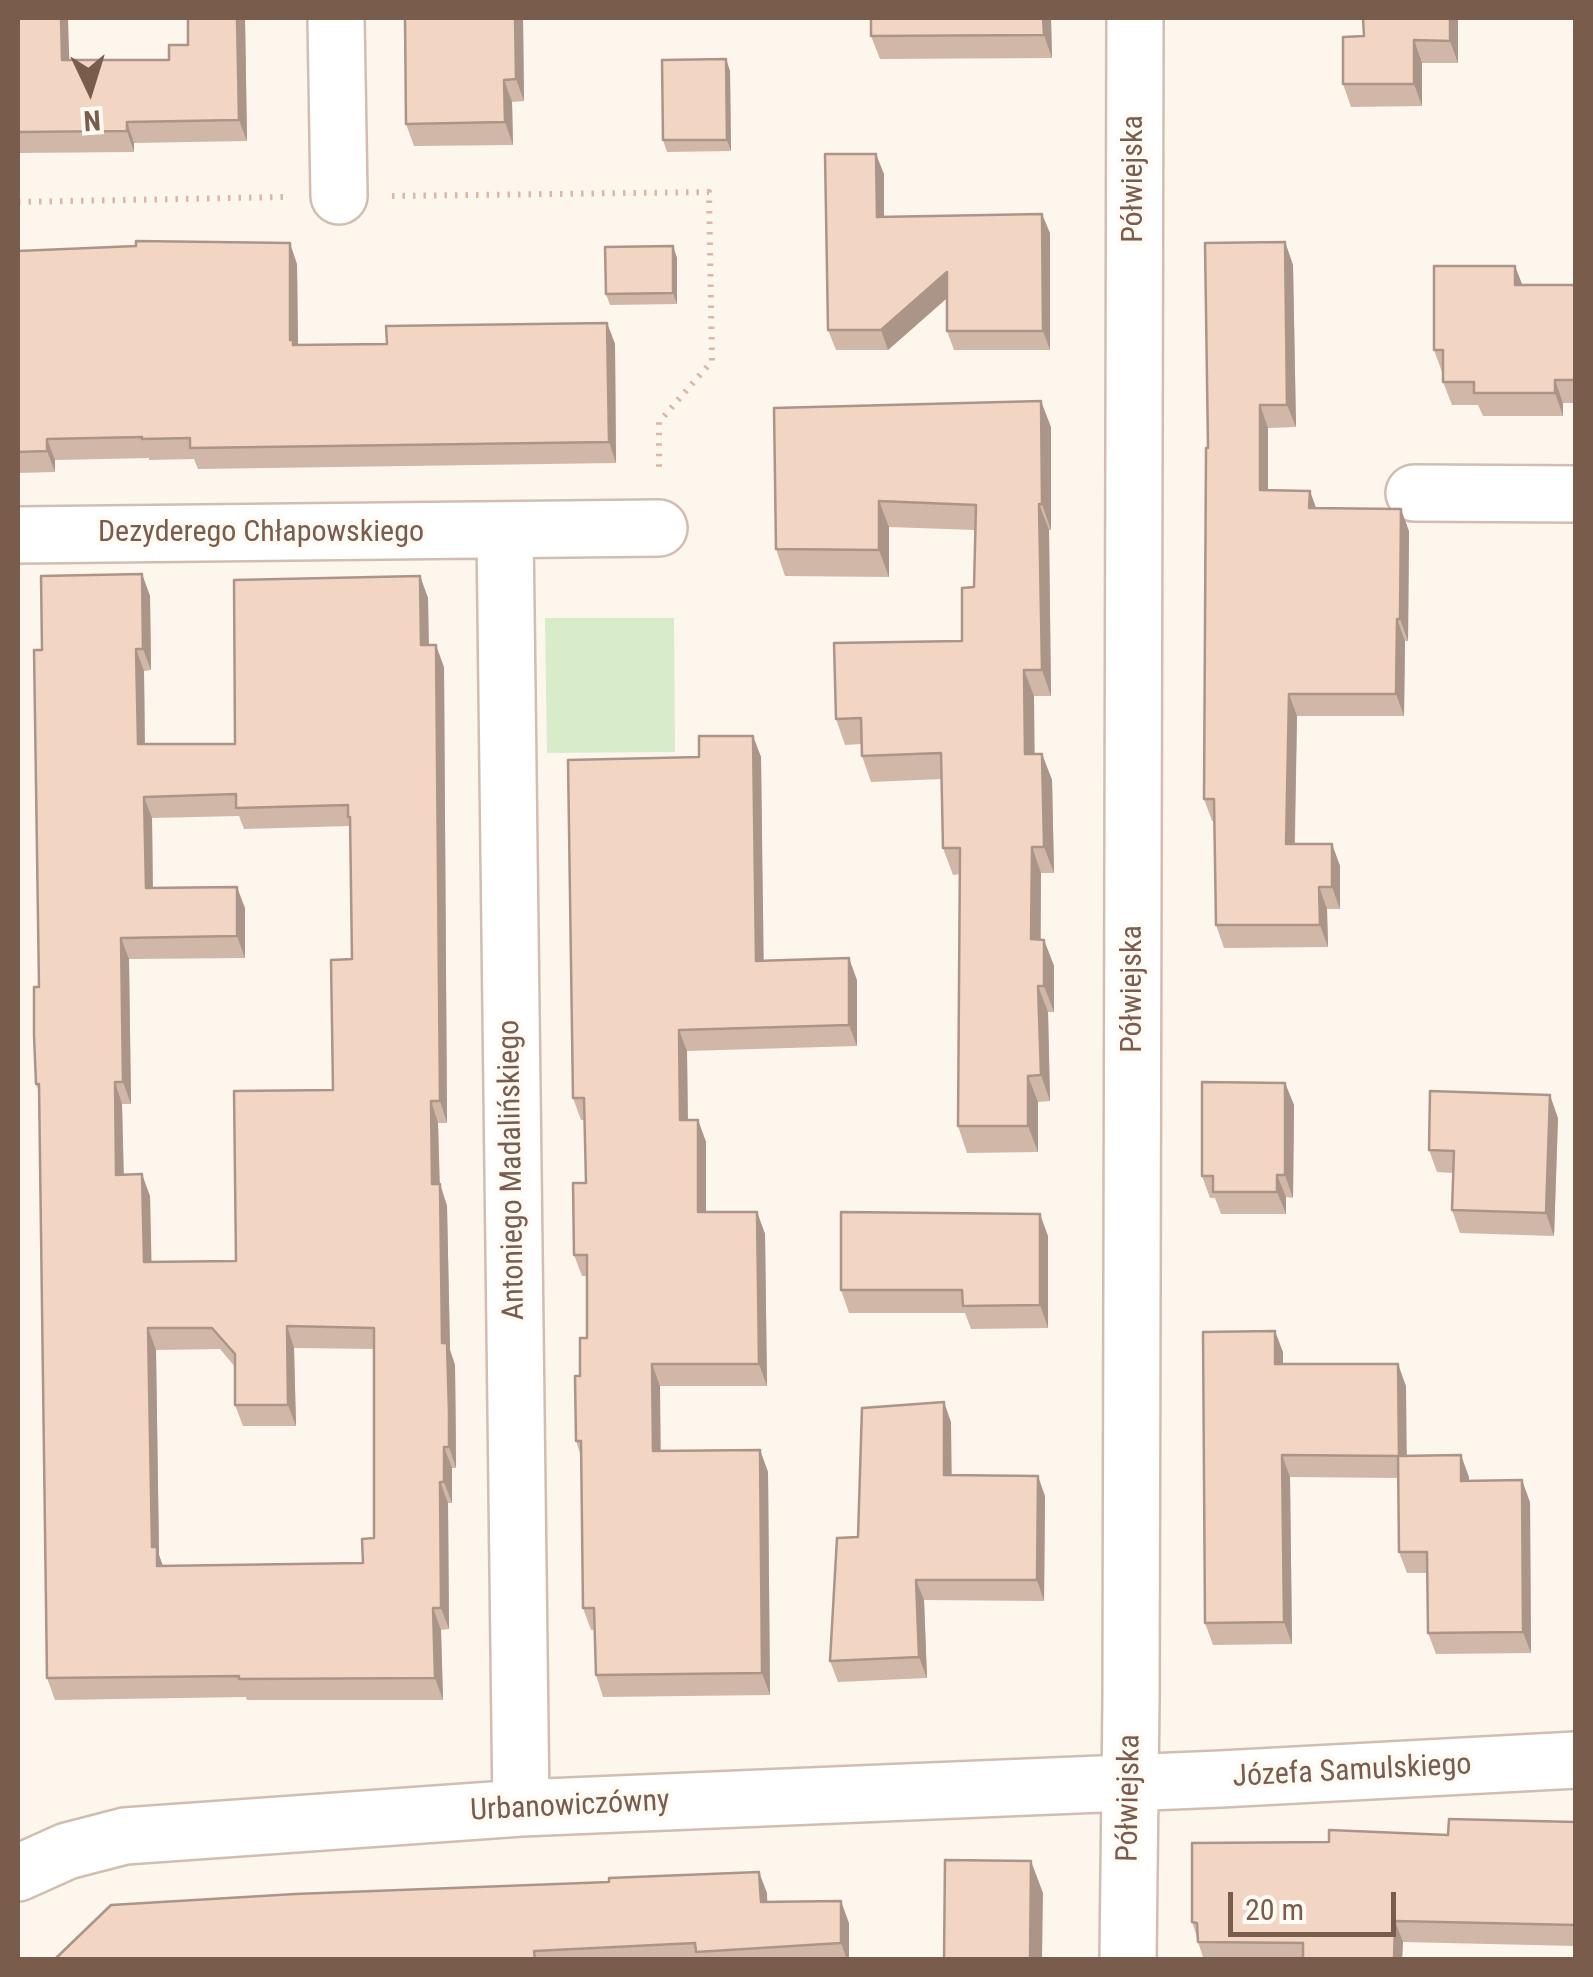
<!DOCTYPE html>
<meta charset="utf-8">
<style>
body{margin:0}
#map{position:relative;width:1593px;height:1977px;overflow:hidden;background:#fdf6ec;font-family:"Roboto Condensed",sans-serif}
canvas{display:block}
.frame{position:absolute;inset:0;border:20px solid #7a5c4d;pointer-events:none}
.north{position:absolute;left:40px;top:40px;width:100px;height:100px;-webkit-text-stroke:8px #fffaf3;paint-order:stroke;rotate:176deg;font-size:28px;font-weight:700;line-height:40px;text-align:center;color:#7a5c4d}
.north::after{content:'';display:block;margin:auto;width:35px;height:45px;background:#7a5c4d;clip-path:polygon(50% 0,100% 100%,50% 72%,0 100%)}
.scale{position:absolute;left:1228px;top:1892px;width:168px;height:45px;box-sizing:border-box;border:5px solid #7a5c4d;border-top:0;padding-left:12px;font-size:30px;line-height:35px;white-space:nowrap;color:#7a5c4d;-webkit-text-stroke:8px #fffaf3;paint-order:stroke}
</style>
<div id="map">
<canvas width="1593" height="1977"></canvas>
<div class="frame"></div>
<div class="north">N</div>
<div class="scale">20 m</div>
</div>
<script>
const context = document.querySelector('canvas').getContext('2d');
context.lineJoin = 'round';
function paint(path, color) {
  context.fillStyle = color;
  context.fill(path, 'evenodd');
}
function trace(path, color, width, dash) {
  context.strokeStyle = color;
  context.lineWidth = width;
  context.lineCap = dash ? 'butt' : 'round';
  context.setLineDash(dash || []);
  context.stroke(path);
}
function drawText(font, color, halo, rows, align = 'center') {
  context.font = font + ' "Roboto Condensed",sans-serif';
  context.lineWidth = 8;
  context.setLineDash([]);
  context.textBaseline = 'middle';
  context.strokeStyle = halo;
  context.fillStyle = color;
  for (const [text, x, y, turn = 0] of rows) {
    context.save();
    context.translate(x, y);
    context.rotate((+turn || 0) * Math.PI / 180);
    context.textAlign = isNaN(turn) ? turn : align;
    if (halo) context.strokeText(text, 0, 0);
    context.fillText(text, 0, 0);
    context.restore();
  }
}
paint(new Path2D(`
 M 545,618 L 674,618 L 675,752 L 547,753 Z`), '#d8ecc9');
const minor = new Path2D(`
 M 336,18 L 339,196
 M 1414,493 L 1576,494
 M 505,532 L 521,1808
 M 18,535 L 659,528
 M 18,1873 L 67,1851 L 125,1836 L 521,1808 L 1221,1779 L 1576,1760
 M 1128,1960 L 1131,1699 L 1135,18`);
trace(minor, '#d1beb0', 60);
trace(new Path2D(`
 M 392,196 L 709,192 L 712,361 L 659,422 L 659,472
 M 18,202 L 284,197`), '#d9b8a5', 6, [2.5, 8]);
trace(minor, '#fff', 55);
paint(new Path2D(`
 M 18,18 L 69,60 L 169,60 L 188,45 L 188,18 L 245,18 L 247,141 L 134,143 L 134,152 L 18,153 Z
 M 523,18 L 524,101 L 512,102 L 513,145 L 414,146 L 406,124 Z
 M 1051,18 L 1052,58 L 880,59 L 871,36 Z
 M 1458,18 L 1458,63 L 1422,63 L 1422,106 L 1351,107 L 1343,84 L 1364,36 Z
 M 726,59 L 730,71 L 731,151 L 667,152 L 663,140 Z
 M 884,174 L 884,217 L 1050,233 L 1050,350 L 954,350 L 947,331 L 947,298 L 888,350 L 836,350 L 828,330 Z
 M 1285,242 L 1293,265 L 1296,427 L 1268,428 L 1268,491 L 1316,508 L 1409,531 L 1408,641 L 1405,641 L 1404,716 L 1297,716 L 1295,844 L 1332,844 L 1340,866 L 1340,909 L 1327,909 L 1328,947 L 1224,948 L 1216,925 L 1215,821 L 1212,821 L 1204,799 L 1208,448 Z
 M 673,246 L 677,258 L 677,304 L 610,305 L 606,294 Z
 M 18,251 L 297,264 L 298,345 L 387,344 L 607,323 L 615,344 L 616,463 L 198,469 L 194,459 L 149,460 L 149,458 L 55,460 L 55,472 L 18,473 Z
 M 1515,266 L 1522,285 L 1576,285 L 1576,403 L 1563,403 L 1563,416 L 1483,416 L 1478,405 L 1452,405 L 1443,382 L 1443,372 L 1442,372 L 1434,350 Z
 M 774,408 L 1051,427 L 1051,530 L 1049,530 L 1051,696 L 1034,696 L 1034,754 L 1042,754 L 1052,780 L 1054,873 L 1041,873 L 1041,940 L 1044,940 L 1054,966 L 1054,1012 L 1048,1012 L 1050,1101 L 1038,1102 L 1038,1152 L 967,1153 L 958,1126 L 960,874 L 953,875 L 943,848 L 942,779 L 871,782 L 862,756 L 861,744 L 845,745 L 836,719 L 962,641 L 974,587 L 975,530 L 889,527 L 889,577 L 785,576 L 776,549 Z
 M 142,574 L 150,596 L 151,670 L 144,671 L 145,744 L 235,744 L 420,576 L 428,598 L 429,645 L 444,667 L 447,1123 L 438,1123 L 440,1184 L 447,1206 L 450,1350 L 455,1365 L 456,1434 L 456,1468 L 452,1468 L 452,1503 L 448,1503 L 449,1629 L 441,1630 L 443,1700 L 247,1700 L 246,1697 L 55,1700 L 47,1678 L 39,1092 L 36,1084 L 39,987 L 42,650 ZM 239,816 L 244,829 L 350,826 L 352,959 L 333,1090 L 236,1261 L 151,1262 L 150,1196 L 124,1175 L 122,1104 L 131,1104 L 129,959 L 245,958 L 245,908 L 153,888 L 152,818 ZM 294,1348 L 374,1349 L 374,1538 L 363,1563 L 163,1566 L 159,1555 L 156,1350 L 220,1349 L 235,1367 L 235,1405 L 243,1426 L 296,1426 Z
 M 753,736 L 761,757 L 763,961 L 857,980 L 857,1046 L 687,1051 L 688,1120 L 698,1120 L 706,1142 L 706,1212 L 757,1212 L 765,1234 L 767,1386 L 660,1386 L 660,1451 L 760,1450 L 768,1472 L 770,1695 L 603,1697 L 596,1675 L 595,1630 L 591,1630 L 583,1608 L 581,1456 L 576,1441 L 580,1376 L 587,1338 L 587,1276 L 582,1276 L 574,1255 L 586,1183 L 585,1120 L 581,1120 L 573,1098 L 699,757 Z
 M 1285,1083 L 1294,1105 L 1293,1198 L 1286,1197 L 1286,1214 L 1221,1214 L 1215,1198 L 1210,1198 L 1202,1176 Z
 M 1558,1118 L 1554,1236 L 1460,1233 L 1452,1210 L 1453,1173 L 1437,1172 L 1429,1150 Z
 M 1048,1236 L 1048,1328 L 971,1329 L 965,1313 L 849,1313 L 841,1290 Z
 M 1283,1352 L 1283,1364 L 1406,1386 L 1406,1455 L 1469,1477 L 1469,1481 L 1530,1502 L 1531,1653 L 1436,1654 L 1428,1633 L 1428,1573 L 1407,1573 L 1399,1552 L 1398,1478 L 1290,1477 L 1292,1644 L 1213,1645 L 1205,1623 Z
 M 951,1422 L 951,1475 L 1045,1496 L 1044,1601 L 924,1600 L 927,1678 L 838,1682 L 830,1661 L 858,1537 Z
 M 1576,1822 L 1576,1946 L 1403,1942 L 1402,1960 L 1204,1960 L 1198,1942 L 1197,1937 L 1192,1922 L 1329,1842 L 1448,1835 Z
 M 767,1893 L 767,1902 L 849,1923 L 849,1960 L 54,1960 Z`), '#d1b7a8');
paint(new Path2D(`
 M 61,18 L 68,18 L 70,81 L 62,60 Z
 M 237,18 L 245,18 L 247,141 L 239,120 Z
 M 515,18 L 523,18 L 524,101 L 516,79 Z
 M 1043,18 L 1051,18 L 1052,58 L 1044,35 Z
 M 1450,18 L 1458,18 L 1458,63 L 1450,41 Z
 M 1414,40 L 1422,63 L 1422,106 L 1414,84 Z
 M 726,59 L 730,71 L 731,151 L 727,140 Z
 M 504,80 L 512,102 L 513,145 L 505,122 Z
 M 127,122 L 134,143 L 134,152 L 127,131 Z
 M 876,154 L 884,174 L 884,237 L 877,217 Z
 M 1042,214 L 1050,233 L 1050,350 L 1043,331 Z
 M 1285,242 L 1293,265 L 1296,427 L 1287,405 Z
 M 290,243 L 297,264 L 298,352 L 290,340 Z
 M 673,246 L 677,258 L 677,304 L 673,293 Z
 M 1515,266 L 1524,289 L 1515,285 Z
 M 947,272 L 954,292 L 888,350 L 881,330 Z
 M 607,323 L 615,344 L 616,463 L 609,442 Z
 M 1555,380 L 1563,403 L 1563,416 L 1555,393 Z
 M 1041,401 L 1051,427 L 1051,530 L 1042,504 Z
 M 1260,405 L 1268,428 L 1268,513 L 1260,490 Z
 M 47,439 L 55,460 L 55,472 L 47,451 Z
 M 1310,491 L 1318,513 L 1309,508 Z
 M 879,501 L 889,527 L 889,577 L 879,550 Z
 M 1039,504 L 1049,530 L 1051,696 L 1042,670 Z
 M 1401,509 L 1409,531 L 1408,641 L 1400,619 Z
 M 142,574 L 150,596 L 151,670 L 143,649 Z
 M 420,576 L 428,598 L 429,667 L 421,645 Z
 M 1397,619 L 1405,641 L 1404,716 L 1396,694 Z
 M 436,645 L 444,667 L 447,1123 L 440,1101 Z
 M 136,649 L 144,671 L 145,766 L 138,744 Z
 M 1024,670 L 1034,696 L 1035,780 L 1025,754 Z
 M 1289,694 L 1297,716 L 1294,866 L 1286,844 Z
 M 753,736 L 761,757 L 764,983 L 756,961 Z
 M 1042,754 L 1052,780 L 1054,873 L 1044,847 Z
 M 144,797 L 152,818 L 153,910 L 146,888 Z
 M 1332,844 L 1340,866 L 1340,909 L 1332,887 Z
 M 1032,847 L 1041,873 L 1040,965 L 1031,939 Z
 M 237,887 L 245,908 L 245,958 L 237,936 Z
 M 1319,887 L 1327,909 L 1328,947 L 1320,925 Z
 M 121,938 L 129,959 L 131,1104 L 123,1082 Z
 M 1044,940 L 1054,966 L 1054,1012 L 1044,986 Z
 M 849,958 L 857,980 L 857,1046 L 849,1025 Z
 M 1038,986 L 1048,1012 L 1050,1101 L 1041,1075 Z
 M 679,1030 L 687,1051 L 688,1142 L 680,1120 Z
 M 1028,1076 L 1038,1102 L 1038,1152 L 1028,1126 Z
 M 115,1082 L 122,1104 L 124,1197 L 116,1175 Z
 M 1285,1083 L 1294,1105 L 1293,1198 L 1285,1175 Z
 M 1550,1095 L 1558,1118 L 1554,1236 L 1546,1213 Z
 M 431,1101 L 438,1123 L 440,1205 L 432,1184 Z
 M 698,1120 L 706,1142 L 706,1234 L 698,1212 Z
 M 142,1174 L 150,1196 L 152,1283 L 144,1262 Z
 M 1277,1175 L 1286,1197 L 1286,1214 L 1277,1192 Z
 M 440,1184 L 447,1206 L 450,1350 L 455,1365 L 456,1468 L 449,1447 L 442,1343 Z
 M 757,1212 L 765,1234 L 767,1386 L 759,1364 Z
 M 1040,1214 L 1048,1236 L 1048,1328 L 1040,1305 Z
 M 287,1326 L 294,1348 L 296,1426 L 288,1405 Z
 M 148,1328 L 156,1350 L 159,1555 L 164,1569 L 157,1566 L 152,1547 Z
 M 1275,1331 L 1283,1352 L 1283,1386 L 1275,1364 Z
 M 652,1364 L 660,1386 L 661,1473 L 653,1451 Z
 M 1398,1364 L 1406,1386 L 1407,1477 L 1399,1456 Z
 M 944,1402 L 951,1422 L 952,1496 L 944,1475 Z
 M 444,1447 L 452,1468 L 452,1503 L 444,1482 Z
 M 760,1450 L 768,1472 L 770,1695 L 762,1673 Z
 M 1282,1455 L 1290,1477 L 1292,1644 L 1284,1622 Z
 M 1461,1455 L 1469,1477 L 1469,1503 L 1461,1481 Z
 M 1038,1476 L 1045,1496 L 1044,1601 L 1037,1580 Z
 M 1522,1480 L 1530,1502 L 1531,1653 L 1523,1632 Z
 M 440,1482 L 448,1503 L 449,1629 L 441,1608 Z
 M 916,1580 L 924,1600 L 927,1678 L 919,1657 Z
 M 433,1608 L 441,1630 L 443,1700 L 435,1678 Z
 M 1031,1861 L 1043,1893 L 1042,1960 L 1030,1960 Z
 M 759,1872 L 767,1893 L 768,1924 L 761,1902 Z
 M 841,1901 L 849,1923 L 849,1960 L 847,1960 L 841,1943 Z
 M 1395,1921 L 1403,1942 L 1402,1960 L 1394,1960 Z`), '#aa9588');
const building = new Path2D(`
 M 18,18 L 61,18 L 62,60 L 169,60 L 169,45 L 188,45 L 188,18 L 237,18 L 239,120 L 127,122 L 127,131 L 18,132 Z
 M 405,18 L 515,18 L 516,79 L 504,80 L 505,122 L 406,124 Z
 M 871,18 L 1043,18 L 1044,35 L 871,36 Z
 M 1363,18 L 1450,18 L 1450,41 L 1414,40 L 1414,84 L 1343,84 L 1343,37 L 1364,36 Z
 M 726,59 L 727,140 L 663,140 L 662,60 Z
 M 825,154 L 876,154 L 877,217 L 1042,214 L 1043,331 L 947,331 L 947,272 L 881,330 L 828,330 Z
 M 136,241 L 290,243 L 290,340 L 293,340 L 293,345 L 387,344 L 386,326 L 607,323 L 609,442 L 190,448 L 190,438 L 142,439 L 142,437 L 47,439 L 47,451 L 18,452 L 18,251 L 136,246 Z
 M 1285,242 L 1287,405 L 1260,405 L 1260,490 L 1310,491 L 1309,508 L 1401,509 L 1400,619 L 1397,619 L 1396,694 L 1289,694 L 1286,844 L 1332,844 L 1332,887 L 1319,887 L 1320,925 L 1216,925 L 1214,799 L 1204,799 L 1206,448 L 1208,448 L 1205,243 Z
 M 673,246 L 673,293 L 606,294 L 605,247 Z
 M 1434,266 L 1515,266 L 1515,285 L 1576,285 L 1576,380 L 1555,380 L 1555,393 L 1474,393 L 1474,382 L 1443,382 L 1443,350 L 1434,350 Z
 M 1041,401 L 1042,504 L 1039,504 L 1042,670 L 1024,670 L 1025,754 L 1042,754 L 1044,847 L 1032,847 L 1031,939 L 1044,940 L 1044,986 L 1038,986 L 1041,1075 L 1028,1076 L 1028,1126 L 958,1126 L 960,848 L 943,848 L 941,753 L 862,756 L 861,718 L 836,719 L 834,643 L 962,641 L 962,588 L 974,587 L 976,505 L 879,501 L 879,550 L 776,549 L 774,408 Z
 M 142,574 L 143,649 L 136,649 L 138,744 L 235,744 L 234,580 L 420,576 L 421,645 L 436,645 L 440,1101 L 431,1101 L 432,1184 L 440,1184 L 442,1343 L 447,1343 L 449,1412 L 449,1447 L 444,1447 L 444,1482 L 440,1482 L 441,1608 L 433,1608 L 435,1678 L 239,1679 L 239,1676 L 47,1678 L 39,1084 L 36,1084 L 34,1035 L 34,987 L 39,987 L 34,650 L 42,650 L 41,576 ZM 236,794 L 236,808 L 348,805 L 348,817 L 350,817 L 352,959 L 331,960 L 333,1090 L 234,1091 L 236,1261 L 144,1262 L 142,1174 L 116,1175 L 115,1082 L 123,1082 L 121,938 L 237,936 L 237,887 L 146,888 L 144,797 ZM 287,1326 L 374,1328 L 374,1538 L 362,1539 L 363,1563 L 157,1566 L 157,1547 L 152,1547 L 148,1328 L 212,1328 L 235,1354 L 235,1405 L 288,1405 Z
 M 699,736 L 753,736 L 756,961 L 849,958 L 849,1025 L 679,1030 L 680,1120 L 698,1120 L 698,1212 L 757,1212 L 759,1364 L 652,1364 L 653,1451 L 760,1450 L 762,1673 L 596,1675 L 594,1608 L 583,1608 L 581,1441 L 576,1441 L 575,1376 L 580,1376 L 580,1338 L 587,1338 L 587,1255 L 574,1255 L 573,1183 L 586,1183 L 584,1098 L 573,1098 L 568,760 L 699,757 Z
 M 1202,1082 L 1285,1083 L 1285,1175 L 1277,1175 L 1277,1192 L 1213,1192 L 1213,1176 L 1202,1176 Z
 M 1430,1091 L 1550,1095 L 1546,1213 L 1452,1210 L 1454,1151 L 1429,1150 Z
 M 841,1212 L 1040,1214 L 1040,1305 L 963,1306 L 962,1290 L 841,1290 Z
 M 1275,1331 L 1275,1364 L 1398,1364 L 1399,1456 L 1461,1455 L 1461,1481 L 1522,1480 L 1523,1632 L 1428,1633 L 1427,1552 L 1399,1552 L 1398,1456 L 1282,1455 L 1284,1622 L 1205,1623 L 1203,1332 Z
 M 944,1402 L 944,1475 L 1038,1476 L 1037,1580 L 916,1580 L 919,1657 L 830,1661 L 837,1538 L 858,1537 L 862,1408 Z
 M 1449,1819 L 1576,1822 L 1576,1925 L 1395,1921 L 1394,1960 L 1303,1960 L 1303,1943 L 1198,1942 L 1197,1923 L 1192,1922 L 1192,1843 L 1329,1842 L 1329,1830 L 1448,1835 Z
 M 945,1860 L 1031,1861 L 1030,1960 L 944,1960 Z
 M 759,1872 L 761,1902 L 841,1901 L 841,1943 L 696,1952 L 695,1943 L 534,1951 L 535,1960 L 54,1960 L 111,1905 L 295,1894 L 609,1882 L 609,1878 Z`);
paint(building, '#f3d5c3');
trace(building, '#aa9588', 2.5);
drawText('30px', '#7a5c4d', '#fffaf3', [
 ["Półwiejska",1134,179,-90],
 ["Dezyderego Chłapowskiego",261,533],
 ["Półwiejska",1133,989,-90],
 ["Antoniego Madalińskiego",513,1170,-91],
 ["Józefa Samulskiego",1352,1772,-3],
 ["Półwiejska",1130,1798,-89],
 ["Urbanowiczówny",570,1807,-3]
]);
</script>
